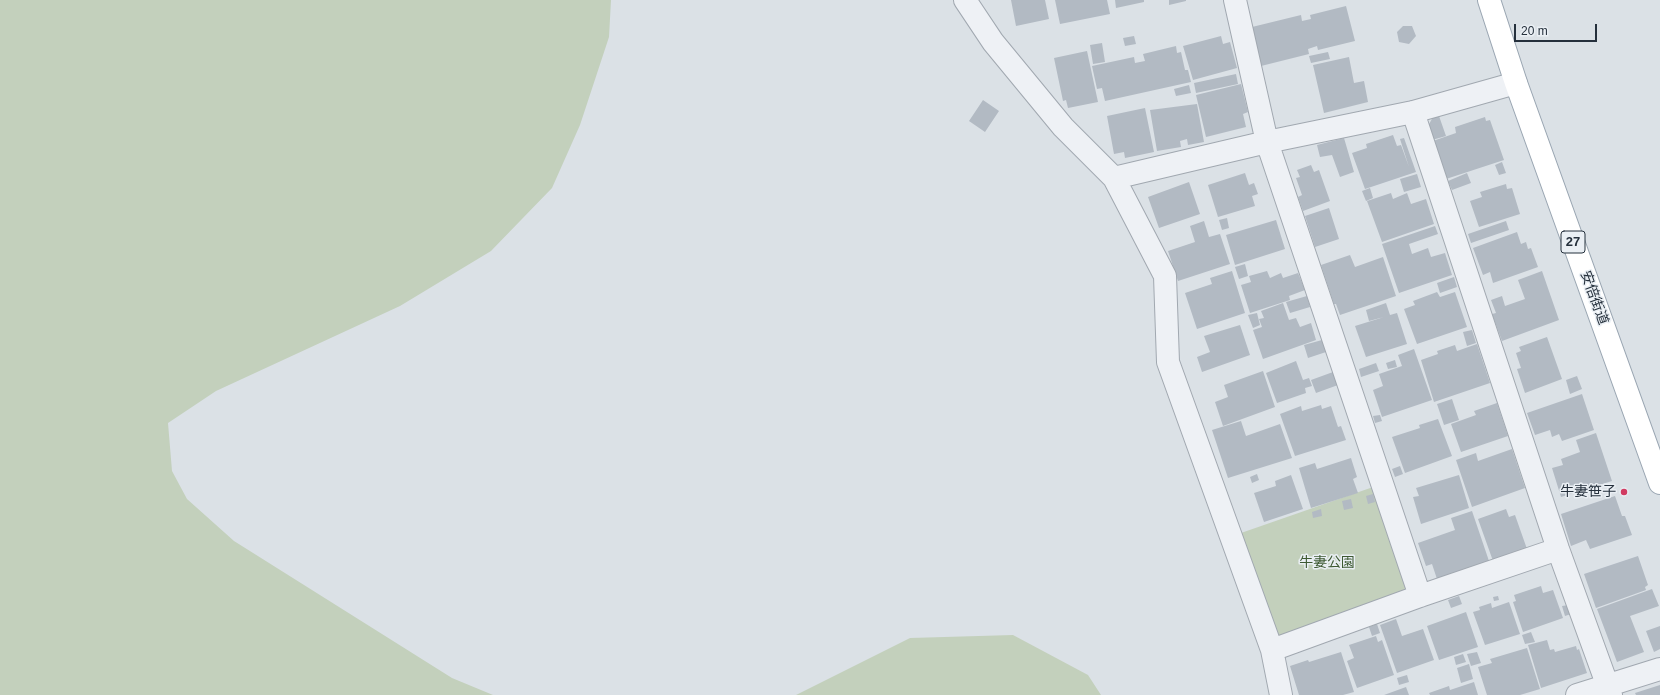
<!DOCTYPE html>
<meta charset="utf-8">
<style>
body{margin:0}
#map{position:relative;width:1660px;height:695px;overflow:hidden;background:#dbe1e6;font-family:Helvetica,sans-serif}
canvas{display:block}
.scale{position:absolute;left:1514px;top:24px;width:83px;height:18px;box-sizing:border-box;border:2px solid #25303c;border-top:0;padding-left:5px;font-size:12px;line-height:14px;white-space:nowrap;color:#25303c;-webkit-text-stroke:3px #eaeff4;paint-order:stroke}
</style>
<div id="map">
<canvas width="1660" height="695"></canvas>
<div class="scale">20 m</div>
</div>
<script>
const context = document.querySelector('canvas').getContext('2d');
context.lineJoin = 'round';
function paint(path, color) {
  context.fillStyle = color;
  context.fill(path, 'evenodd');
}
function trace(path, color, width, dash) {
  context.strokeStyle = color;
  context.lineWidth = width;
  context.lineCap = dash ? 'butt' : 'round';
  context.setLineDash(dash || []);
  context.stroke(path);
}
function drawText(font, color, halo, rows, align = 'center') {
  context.font = font + ' Helvetica,"Noto Sans JP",sans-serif';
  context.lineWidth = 3;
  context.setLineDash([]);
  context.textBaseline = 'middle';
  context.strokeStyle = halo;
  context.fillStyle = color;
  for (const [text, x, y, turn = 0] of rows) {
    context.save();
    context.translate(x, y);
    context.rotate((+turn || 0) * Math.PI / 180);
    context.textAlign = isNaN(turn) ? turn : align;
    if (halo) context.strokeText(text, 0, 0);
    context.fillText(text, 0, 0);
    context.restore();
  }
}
paint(new Path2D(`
 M 0,0 L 611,0 L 609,37 L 580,125 L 552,188 L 491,251 L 400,306 L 216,391 L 168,423 L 172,471 L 187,499 L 234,541 L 452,678 L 493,695 L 0,695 Z
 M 1376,486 L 1413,592 L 1278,640 L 1241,533 Z
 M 1013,635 L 1088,675 L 1101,695 L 796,695 L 910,638 Z`), '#c3d0bc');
paint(new Path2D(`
 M 1011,0 L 1045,0 L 1049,19 L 1016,26 Z
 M 1055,0 L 1107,0 L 1110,14 L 1060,24 Z
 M 1115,0 L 1144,0 L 1144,2 L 1116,8 Z
 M 1169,0 L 1186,0 L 1186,1 L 1169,5 Z
 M 1346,6 L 1355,41 L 1318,50 L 1317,46 L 1308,49 L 1309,54 L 1261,66 L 1252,27 L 1301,15 L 1302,21 L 1311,19 L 1310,15 Z
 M 1403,26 L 1412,26 L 1416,36 L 1409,44 L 1399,42 L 1397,32 Z
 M 1134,36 L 1136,44 L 1125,46 L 1123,38 Z
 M 1221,36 L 1223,44 L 1230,42 L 1237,68 L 1193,80 L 1183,46 Z
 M 1102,43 L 1105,62 L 1093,64 L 1090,45 Z
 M 1176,46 L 1177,53 L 1181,52 L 1185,70 L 1188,70 L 1191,82 L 1105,101 L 1102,88 L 1097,89 L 1092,66 L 1134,57 L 1135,63 L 1145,61 L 1143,54 Z
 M 1087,51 L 1098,102 L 1068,108 L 1066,100 L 1063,101 L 1054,58 Z
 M 1328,52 L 1330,59 L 1311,63 L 1309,56 Z
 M 1349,57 L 1354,83 L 1364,81 L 1368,102 L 1324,113 L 1313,65 Z
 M 1236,74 L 1238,84 L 1196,93 L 1194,83 Z
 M 1241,84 L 1248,112 L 1243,114 L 1246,127 L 1206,137 L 1196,95 Z
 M 1189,85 L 1191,93 L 1176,96 L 1174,89 Z
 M 983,100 L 999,111 L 985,132 L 969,121 Z
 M 1197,104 L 1204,142 L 1188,145 L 1187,139 L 1180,141 L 1181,147 L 1157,151 L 1150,110 Z
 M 1145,108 L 1154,152 L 1125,158 L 1124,152 L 1114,154 L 1107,116 Z
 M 1439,116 L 1446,136 L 1432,140 L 1428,126 L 1433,117 Z
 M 1485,117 L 1486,121 L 1490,120 L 1504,160 L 1446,179 L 1433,141 L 1456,133 L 1455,127 Z
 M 1393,135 L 1397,146 L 1401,145 L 1409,167 L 1400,139 L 1404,138 L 1416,172 L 1365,189 L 1352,153 L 1367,148 L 1366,144 Z
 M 1344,138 L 1354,172 L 1340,177 L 1332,155 L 1320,157 L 1317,145 Z
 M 1502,162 L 1506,173 L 1499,175 L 1495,165 Z
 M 1311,165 L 1314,172 L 1319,170 L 1330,201 L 1303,211 L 1298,197 L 1302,195 L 1296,178 L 1300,177 L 1297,170 Z
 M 1245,173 L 1249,185 L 1254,183 L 1258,194 L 1252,196 L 1255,206 L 1218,217 L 1208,185 Z
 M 1467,173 L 1471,183 L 1452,190 L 1448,181 Z
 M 1417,174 L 1421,187 L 1404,192 L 1400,179 Z
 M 1189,182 L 1200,214 L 1159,228 L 1148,197 Z
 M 1506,184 L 1507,189 L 1512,188 L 1520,214 L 1479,227 L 1470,201 L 1482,197 L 1480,192 Z
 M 1370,188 L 1373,198 L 1366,201 L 1362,191 Z
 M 1391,193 L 1393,199 L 1407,193 L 1411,204 L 1426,199 L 1434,224 L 1382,242 L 1367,201 Z
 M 1329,208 L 1339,239 L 1315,247 L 1305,216 Z
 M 1227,218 L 1229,228 L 1222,230 L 1219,220 Z
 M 1276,220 L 1285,249 L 1235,265 L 1226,235 Z
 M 1204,221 L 1209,237 L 1220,234 L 1230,264 L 1178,281 L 1168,251 L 1195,242 L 1190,226 Z
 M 1506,221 L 1509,230 L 1471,243 L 1468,234 Z
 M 1435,226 L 1438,234 L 1409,244 L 1412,254 L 1428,248 L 1431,257 L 1445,253 L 1452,275 L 1399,293 L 1382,244 Z
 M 1517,232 L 1521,244 L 1526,242 L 1528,249 L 1531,248 L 1538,267 L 1493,283 L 1490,272 L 1483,275 L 1473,248 Z
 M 1350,255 L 1355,267 L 1383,257 L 1396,296 L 1340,315 L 1336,304 L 1334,304 L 1321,265 Z
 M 1245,264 L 1248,276 L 1239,279 L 1235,267 Z
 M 1232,271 L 1245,313 L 1197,329 L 1185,293 L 1212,284 L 1210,278 Z
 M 1267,271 L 1270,278 L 1281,273 L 1283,278 L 1298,273 L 1305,290 L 1289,296 L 1290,300 L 1250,313 L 1241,285 L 1251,282 L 1249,276 Z
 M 1542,271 L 1559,320 L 1502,341 L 1492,314 L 1496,313 L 1491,300 L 1502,296 L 1505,306 L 1525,299 L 1518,280 Z
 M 1454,277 L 1457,287 L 1440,293 L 1437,283 Z
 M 1437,292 L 1440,297 L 1455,292 L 1467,327 L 1417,344 L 1404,309 L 1415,305 L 1413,301 Z
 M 1307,296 L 1310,307 L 1290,313 L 1286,302 Z
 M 1283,303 L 1289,320 L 1296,318 L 1300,327 L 1311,323 L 1316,340 L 1263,359 L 1253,330 L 1262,327 L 1259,319 L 1264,318 L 1261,311 Z
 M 1386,303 L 1390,315 L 1397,313 L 1407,344 L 1366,357 L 1355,326 L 1384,317 L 1369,321 L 1366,310 Z
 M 1257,313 L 1260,325 L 1253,328 L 1248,315 Z
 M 1240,325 L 1250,355 L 1202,372 L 1197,357 L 1210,352 L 1204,336 Z
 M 1472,330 L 1476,343 L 1467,346 L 1463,332 Z
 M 1547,337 L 1562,379 L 1525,393 L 1517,369 L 1521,368 L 1516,353 L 1521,351 L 1519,347 Z
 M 1322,340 L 1326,352 L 1308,358 L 1304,345 Z
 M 1477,344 L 1490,383 L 1434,402 L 1421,360 L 1438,354 L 1437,351 L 1455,345 L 1457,351 Z
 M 1414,349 L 1432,400 L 1382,417 L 1373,390 L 1383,386 L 1379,374 L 1402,366 L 1398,355 Z
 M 1395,360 L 1397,367 L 1388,369 L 1386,363 Z
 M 1296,361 L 1303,380 L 1309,378 L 1312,386 L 1305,388 L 1306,393 L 1277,403 L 1266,373 Z
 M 1376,363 L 1379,371 L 1361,377 L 1359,369 Z
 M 1263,371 L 1275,407 L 1223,426 L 1215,402 L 1228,397 L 1224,385 Z
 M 1333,372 L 1338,385 L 1316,393 L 1311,380 Z
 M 1577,376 L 1582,389 L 1570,394 L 1566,380 Z
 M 1582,394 L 1594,430 L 1562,441 L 1559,434 L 1552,437 L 1550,430 L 1535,435 L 1527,413 Z
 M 1452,399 L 1459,420 L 1444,425 L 1437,404 Z
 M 1497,403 L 1508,436 L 1461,452 L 1451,424 L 1476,415 L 1474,411 Z
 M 1321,405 L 1322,409 L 1331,406 L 1338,427 L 1341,426 L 1346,440 L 1295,456 L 1280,414 L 1301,406 L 1302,411 Z
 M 1380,415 L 1382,421 L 1375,423 L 1373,416 Z
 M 1438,419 L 1452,456 L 1405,473 L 1392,437 L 1420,428 L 1419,425 Z
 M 1241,421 L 1246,436 L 1280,424 L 1292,458 L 1228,478 L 1212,430 Z
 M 1596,433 L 1612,481 L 1561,497 L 1552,468 L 1563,465 L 1561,459 L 1580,452 L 1576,440 Z
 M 1512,449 L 1525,488 L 1472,507 L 1456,460 L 1476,453 L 1478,461 Z
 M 1351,458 L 1357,477 L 1353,479 L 1358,493 L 1311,508 L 1299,468 L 1315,463 L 1317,469 Z
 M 1400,466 L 1403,474 L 1395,477 L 1392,469 Z
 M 1257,474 L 1259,480 L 1252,483 L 1250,477 Z
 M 1291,475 L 1303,509 L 1264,522 L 1254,493 L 1276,486 L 1275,481 Z
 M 1459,475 L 1469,508 L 1421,524 L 1413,497 L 1419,496 L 1416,488 Z
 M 1373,494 L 1375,502 L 1368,504 L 1366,496 Z
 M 1615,496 L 1622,516 L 1625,516 L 1632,535 L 1590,549 L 1586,540 L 1571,546 L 1561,514 Z
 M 1351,499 L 1353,508 L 1344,510 L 1342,501 Z
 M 1321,509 L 1322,516 L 1313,518 L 1312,512 Z
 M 1506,509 L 1509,517 L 1515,515 L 1527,549 L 1493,561 L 1478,519 Z
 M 1472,511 L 1489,561 L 1437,579 L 1432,564 L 1426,566 L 1418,543 L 1455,530 L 1451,518 Z
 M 1638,556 L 1648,585 L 1645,587 L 1646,590 L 1596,608 L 1584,574 Z
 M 1541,586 L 1543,593 L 1553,590 L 1563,618 L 1523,632 L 1513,602 L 1516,601 L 1514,595 Z
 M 1652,589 L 1659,606 L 1630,616 L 1644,652 L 1617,662 L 1597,609 Z
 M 1459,596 L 1462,604 L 1451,608 L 1448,600 Z
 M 1498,596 L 1499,600 L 1494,601 L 1493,597 Z
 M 1509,602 L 1520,634 L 1485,645 L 1473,612 L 1480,610 L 1479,607 L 1491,603 L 1492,608 Z
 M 1569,605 L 1571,614 L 1565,616 L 1562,606 Z
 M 1466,612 L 1478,647 L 1439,660 L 1427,626 Z
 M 1396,619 L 1402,636 L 1423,629 L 1434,660 L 1397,673 L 1380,625 Z
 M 1377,624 L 1380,633 L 1372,636 L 1369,627 Z
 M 1660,626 L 1660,649 L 1654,652 L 1646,631 Z
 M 1531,632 L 1535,642 L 1525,644 L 1522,635 Z
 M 1376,636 L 1378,642 L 1382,640 L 1394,675 L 1357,688 L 1347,661 L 1354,658 L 1349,645 Z
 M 1547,640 L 1550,650 L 1554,649 L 1555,652 L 1576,646 L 1577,650 L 1579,649 L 1587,673 L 1541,688 L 1528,645 Z
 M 1527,648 L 1540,689 L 1520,695 L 1487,695 L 1478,667 L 1492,663 L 1490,659 Z
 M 1341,652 L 1354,692 L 1343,695 L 1299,695 L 1290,666 L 1308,660 L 1309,662 Z
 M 1477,652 L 1481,663 L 1471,666 L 1467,654 Z
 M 1463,654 L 1466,662 L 1456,665 L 1454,657 Z
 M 1469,664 L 1473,679 L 1461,683 L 1457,668 Z
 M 1407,675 L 1409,682 L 1399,685 L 1397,678 Z
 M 1474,682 L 1478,695 L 1430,695 L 1429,693 L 1449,686 L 1450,690 Z
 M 1660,685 L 1660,695 L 1636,695 L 1635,693 Z
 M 1406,687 L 1409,695 L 1384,695 Z`), '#b2bac3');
const minor = new Path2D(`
 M 965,0 L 993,42 L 1063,127 L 1114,178 L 1165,276 L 1168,362 L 1272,650 L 1281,695
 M 1235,0 L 1267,142 L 1420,596
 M 1413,112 L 1558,549 L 1611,695
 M 1114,178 L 1267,142 L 1413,112 L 1516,83
 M 1272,650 L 1420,596 L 1558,549
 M 1577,695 L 1660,669`);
const primary = new Path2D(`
 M 1489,0 L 1516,83 L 1660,483`);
trace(minor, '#a1a8b0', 24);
trace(primary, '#9aa6b2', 24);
trace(minor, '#eef1f5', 22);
trace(primary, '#fff', 22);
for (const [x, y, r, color] of [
 [1624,492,4,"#d13a61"]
]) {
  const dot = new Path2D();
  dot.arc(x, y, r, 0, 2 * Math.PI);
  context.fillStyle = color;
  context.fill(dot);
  trace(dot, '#eaeff4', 1.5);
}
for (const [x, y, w] of [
 [1573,242,24]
]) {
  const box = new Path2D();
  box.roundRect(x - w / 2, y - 11, w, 22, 3);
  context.fillStyle = '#eaeff4';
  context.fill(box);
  trace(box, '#25303c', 1);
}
drawText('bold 13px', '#25303c', null, [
 ["27",1573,242]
]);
drawText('14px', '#25303c', '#eaeff4', [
 ["安倍街道",1594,298,70]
]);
drawText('14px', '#25303c', '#eaeff4', [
 ["牛妻笹子",1616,492]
], 'right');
drawText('14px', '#3d5932', '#eaeff4', [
 ["牛妻公園",1327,563]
]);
</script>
